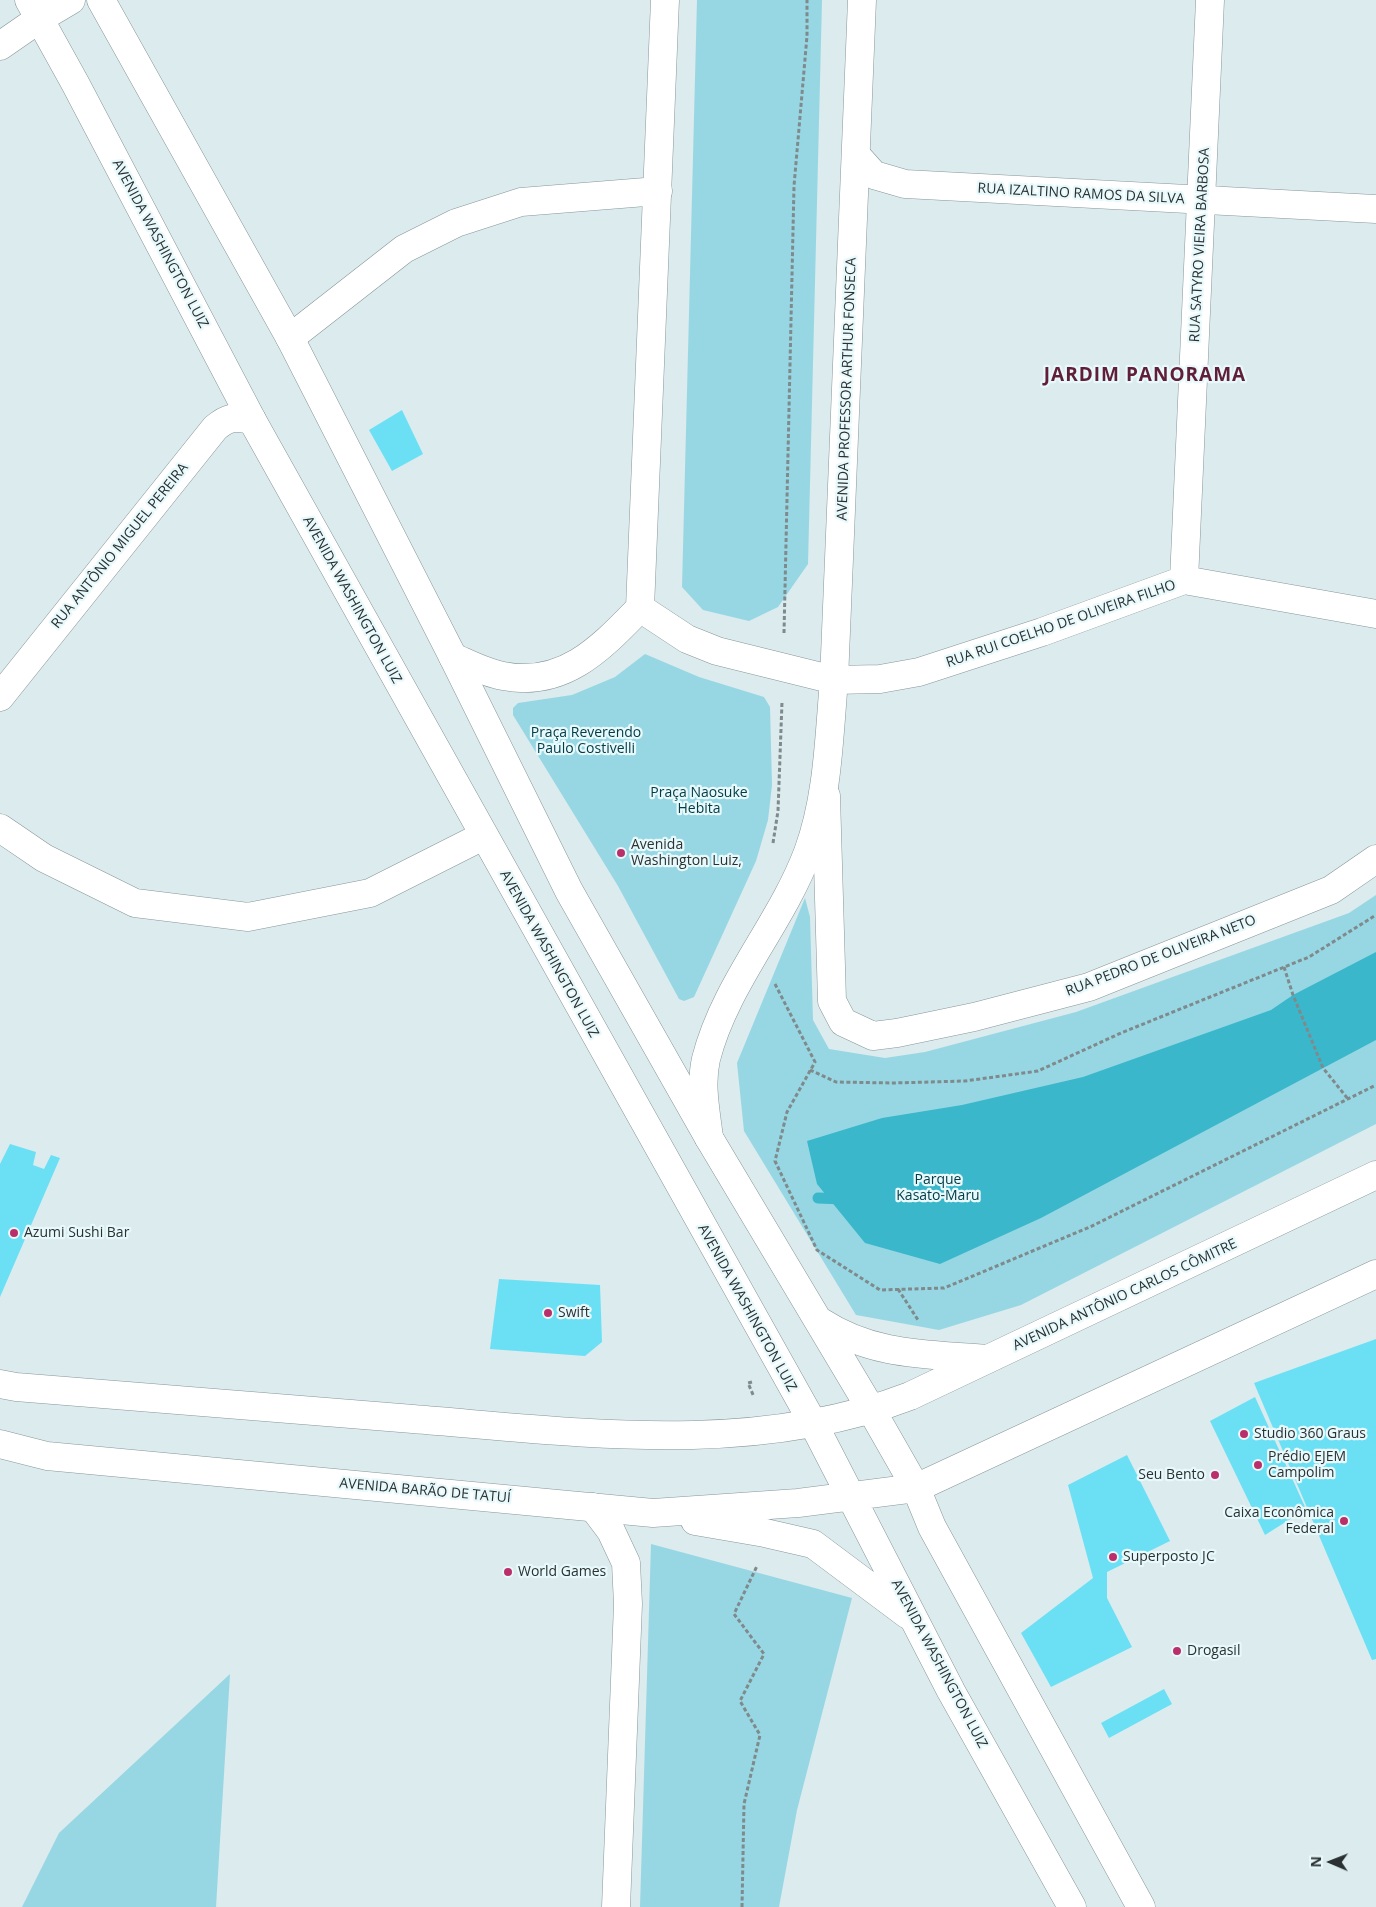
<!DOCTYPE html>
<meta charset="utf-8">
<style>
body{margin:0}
#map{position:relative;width:1376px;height:1907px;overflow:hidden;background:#dbebee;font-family:"Open Sans",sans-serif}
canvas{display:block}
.north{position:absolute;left:1306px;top:1837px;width:50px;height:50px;-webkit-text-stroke:4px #e8f9fc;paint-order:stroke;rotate:271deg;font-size:14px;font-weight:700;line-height:20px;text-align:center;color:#2b3133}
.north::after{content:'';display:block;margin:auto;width:18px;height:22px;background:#2b3133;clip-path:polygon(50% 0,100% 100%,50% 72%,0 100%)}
</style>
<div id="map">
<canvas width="1376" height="1907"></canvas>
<div class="north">N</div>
</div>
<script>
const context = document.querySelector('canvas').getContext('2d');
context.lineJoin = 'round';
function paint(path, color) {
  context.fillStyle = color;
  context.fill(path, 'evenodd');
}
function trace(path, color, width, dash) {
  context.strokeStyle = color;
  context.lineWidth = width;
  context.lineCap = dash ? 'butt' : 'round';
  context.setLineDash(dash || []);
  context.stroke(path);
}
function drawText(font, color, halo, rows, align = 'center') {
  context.font = font + ' "Open Sans",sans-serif';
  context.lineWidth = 4.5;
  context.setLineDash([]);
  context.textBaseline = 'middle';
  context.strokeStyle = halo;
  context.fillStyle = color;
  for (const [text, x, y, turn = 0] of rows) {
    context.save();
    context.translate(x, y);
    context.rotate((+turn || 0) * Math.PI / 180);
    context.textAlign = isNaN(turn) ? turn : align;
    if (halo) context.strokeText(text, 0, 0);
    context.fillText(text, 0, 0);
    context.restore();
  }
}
paint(new Path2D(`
 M 697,0 L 822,0 L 808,564 L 778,607 L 749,621 L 703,610 L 682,587 Z
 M 645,654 L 699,677 L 764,697 L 770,707 L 772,785 L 768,820 L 756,861 L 694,997 L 684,1001 L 679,999 L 618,886 L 513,715 L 513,708 L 518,703 L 572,695 L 615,677 Z
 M 1376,895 L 1376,1124 L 1021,1305 L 939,1330 L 856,1315 L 744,1131 L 737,1063 L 805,898 L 810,917 L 813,1020 L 829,1049 L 885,1058 L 925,1052 L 1076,1012 L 1349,913 Z
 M 651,1544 L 852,1598 L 797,1810 L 779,1907 L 640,1907 Z
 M 230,1674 L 216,1907 L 22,1907 L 59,1833 Z`), '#97d7e3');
paint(new Path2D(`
 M 1376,952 L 1376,1040 L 1041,1218 L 940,1264 L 865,1243 L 817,1184 L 807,1141 L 882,1118 L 962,1105 L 1083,1077 L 1271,1010 L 1293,995 Z`), '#3bb7cb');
trace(new Path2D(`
 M 818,1198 L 843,1199`), '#3bb7cb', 11);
paint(new Path2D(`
 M 402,410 L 423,454 L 392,471 L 369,430 Z
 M 10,1144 L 36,1152 L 33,1165 L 44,1169 L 51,1155 L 60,1158 L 0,1297 L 0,1164 Z
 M 499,1279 L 600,1285 L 602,1342 L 585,1356 L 490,1349 Z
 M 1376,1339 L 1376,1659 L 1372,1660 L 1254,1383 Z
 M 1255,1397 L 1306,1509 L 1265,1535 L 1210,1421 Z
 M 1127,1455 L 1170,1541 L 1107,1572 L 1107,1598 L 1132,1647 L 1051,1687 L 1021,1633 L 1093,1578 L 1068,1485 Z
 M 1164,1689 L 1172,1704 L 1109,1738 L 1101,1723 Z`), '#6be0f4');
const minor = new Path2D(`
 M 857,156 L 874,175 L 905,184 L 1376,209
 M 290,338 L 404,249 L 456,223 L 521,202 L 658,191
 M 1184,580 L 1210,0
 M 834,680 L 880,679 L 919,672 L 1042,632 L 1184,580 L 1376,614
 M 0,697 L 215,428 C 228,417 235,416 252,420
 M 826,796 L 832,1001 L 843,1022 L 873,1036 L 897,1033 L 974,1017 L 1089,987 L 1331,890 L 1376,859
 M 0,828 L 44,858 L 135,903 L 248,917 L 370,893 L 483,836`);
const tertiary = new Path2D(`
 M 0,46 L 39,19 L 71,0
 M 640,608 L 665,0
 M 640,608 L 687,639 L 717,651 L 834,680
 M 453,657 C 469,664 486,673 503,676 C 564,688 601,648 640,608
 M 709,1138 C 706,1112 700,1085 706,1059 C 725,984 781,924 808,852 C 828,798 829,737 834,680 L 862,0
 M 593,1507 L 611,1531 L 626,1563 L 628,1604 L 616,1907`);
const secondary = new Path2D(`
 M 29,0 L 75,83 L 252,420 L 813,1423 L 951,1691 L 1072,1907
 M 101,0 L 290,338 L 453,657 L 569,891 L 709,1138 L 872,1411 L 916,1488 L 932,1527 L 1141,1907
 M 821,1322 C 873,1356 927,1354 986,1359
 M 0,1384 L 16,1387 C 149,1398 281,1409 413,1419 C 577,1432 752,1457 910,1396 L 1376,1175
 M 0,1444 L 47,1456 L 653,1513 L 798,1503 L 916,1488 L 1376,1274
 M 695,1521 L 765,1533 L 813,1544 L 908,1615`);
trace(minor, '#879699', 29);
trace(tertiary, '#879699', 29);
trace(secondary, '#879699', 29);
trace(new Path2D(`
 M 784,633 L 794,186 L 807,36 L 807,0
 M 773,843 L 778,811 L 782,702
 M 1284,967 L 1293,995 L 1323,1068 L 1348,1099
 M 775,984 L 815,1062 L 787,1112 L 775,1161 L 817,1250 L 880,1290 L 944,1288 L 1090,1227 L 1376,1085
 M 810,1070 L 836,1082 L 893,1083 L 965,1081 L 1038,1071 L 1121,1033 L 1309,957 L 1376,915
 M 898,1289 L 918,1320
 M 752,1382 L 748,1383 L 754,1397
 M 742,1907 L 744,1804 L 760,1735 L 740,1701 L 764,1654 L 734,1614 L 757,1566`), '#7f8a8c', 3, [4, 2.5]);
trace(minor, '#fff', 28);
trace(tertiary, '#fff', 28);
trace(secondary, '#fff', 28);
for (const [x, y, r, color] of [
 [621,853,5,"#ba2f69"],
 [14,1233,5,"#ba2f69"],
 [548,1313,5,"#ba2f69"],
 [1244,1434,5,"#ba2f69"],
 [1258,1465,5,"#ba2f69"],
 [1215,1475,5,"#ba2f69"],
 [1344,1521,5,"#ba2f69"],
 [1113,1557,5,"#ba2f69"],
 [508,1572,5,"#ba2f69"],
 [1177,1651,5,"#ba2f69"]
]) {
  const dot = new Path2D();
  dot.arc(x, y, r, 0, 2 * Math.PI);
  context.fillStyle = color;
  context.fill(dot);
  trace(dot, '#e8f9fc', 2);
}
drawText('14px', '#2b3133', '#e8f9fc', [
 ["RUA IZALTINO RAMOS DA SILVA",1081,194,3],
 ["AVENIDA WASHINGTON LUIZ",160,244,62],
 ["RUA SATYRO VIEIRA BARBOSA",1200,245,-87],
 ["AVENIDA PROFESSOR ARTHUR FONSECA",847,389,-88],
 ["RUA ANTÔNIO MIGUEL PEREIRA",120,546,-51],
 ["AVENIDA WASHINGTON LUIZ",352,600,61],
 ["RUA RUI COELHO DE OLIVEIRA FILHO",1061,624,-19],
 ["AVENIDA WASHINGTON LUIZ",549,954,61],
 ["RUA PEDRO DE OLIVEIRA NETO",1161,956,-21],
 ["AVENIDA ANTÔNIO CARLOS CÔMITRE",1125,1295,-25],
 ["AVENIDA WASHINGTON LUIZ",747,1308,61],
 ["AVENIDA BARÃO DE TATUÍ",425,1491,5],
 ["AVENIDA WASHINGTON LUIZ",939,1664,62]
]);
drawText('14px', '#013b44', '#e8f9fc', [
 ["Praça Reverendo",586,733],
 ["Paulo Costivelli",586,749],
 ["Praça Naosuke",699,793],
 ["Hebita",699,809],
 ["Parque",938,1180],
 ["Kasato-Maru",938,1196]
]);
drawText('14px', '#2b3133', '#e8f9fc', [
 ["Avenida",631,845],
 ["Washington Luiz,",631,861],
 ["Azumi Sushi Bar",24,1233],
 ["Swift",558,1313],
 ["Studio 360 Graus",1254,1434],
 ["Prédio EJEM",1268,1457],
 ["Campolim",1268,1473],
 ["Seu Bento",1205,1475,"right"],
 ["Caixa Econômica",1334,1513,"right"],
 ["Federal",1334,1529,"right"],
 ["Superposto JC",1123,1557],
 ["World Games",518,1572],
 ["Drogasil",1187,1651]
], 'left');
context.letterSpacing = '1px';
drawText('bold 19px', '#611e38', '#e8f9fc', [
 ["JARDIM PANORAMA",1145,376]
]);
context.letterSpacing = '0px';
</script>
